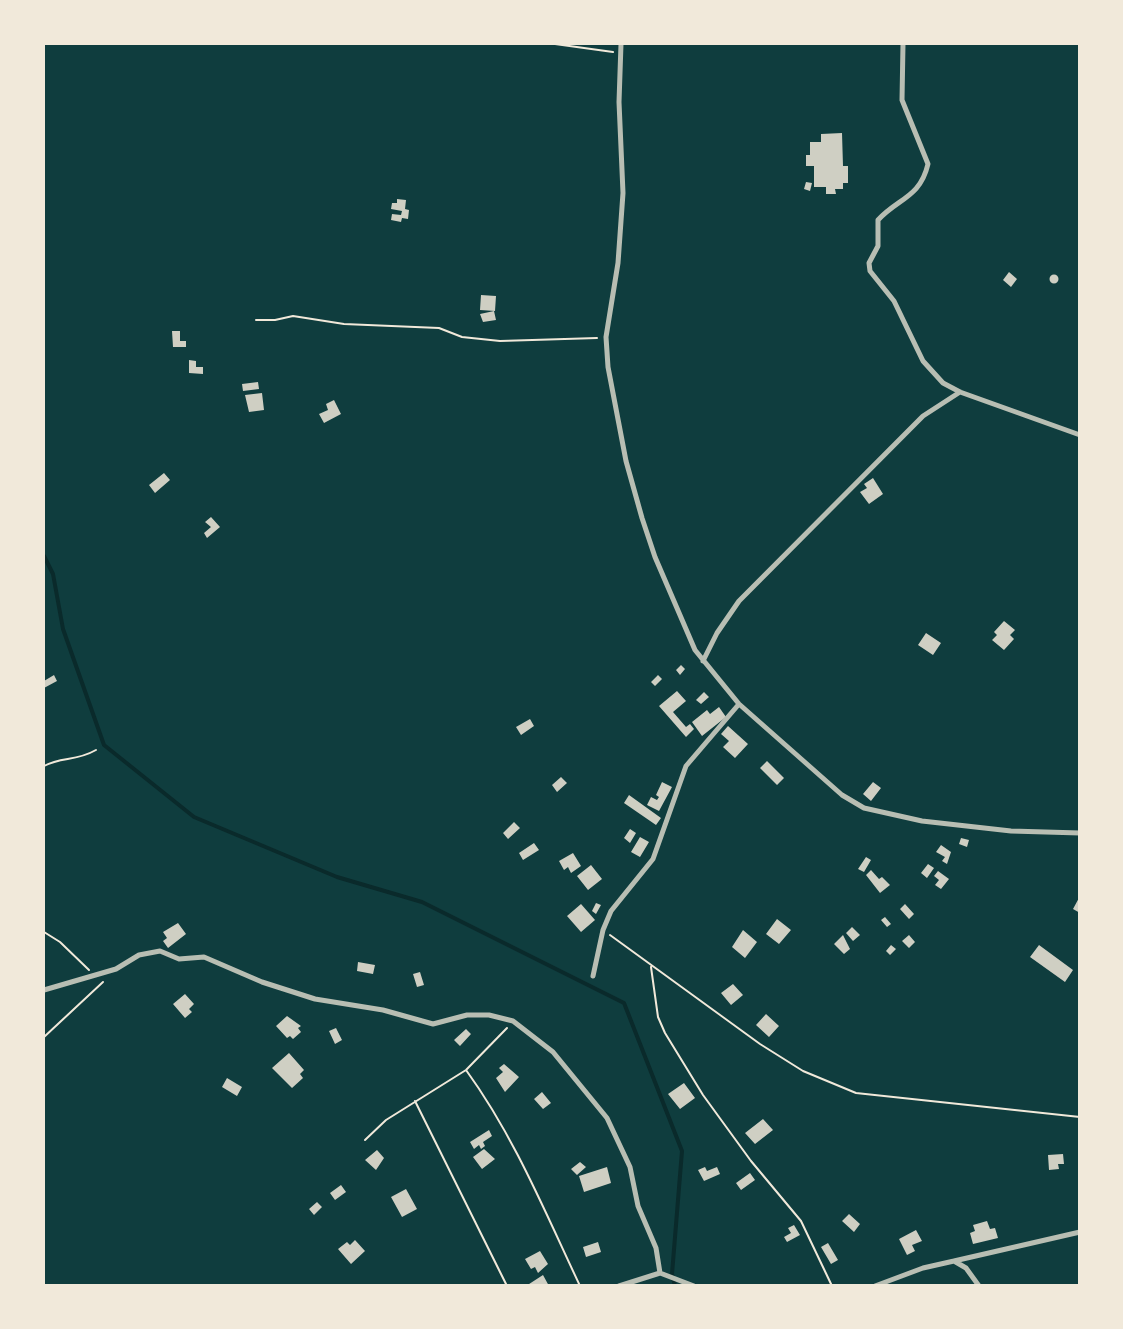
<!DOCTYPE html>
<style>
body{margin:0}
#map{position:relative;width:1123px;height:1329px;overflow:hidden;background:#0f3d3e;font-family:Lora,serif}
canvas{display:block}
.frame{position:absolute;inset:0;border:45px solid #f1e9da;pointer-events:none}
</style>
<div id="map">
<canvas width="1123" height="1329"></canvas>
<div class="frame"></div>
</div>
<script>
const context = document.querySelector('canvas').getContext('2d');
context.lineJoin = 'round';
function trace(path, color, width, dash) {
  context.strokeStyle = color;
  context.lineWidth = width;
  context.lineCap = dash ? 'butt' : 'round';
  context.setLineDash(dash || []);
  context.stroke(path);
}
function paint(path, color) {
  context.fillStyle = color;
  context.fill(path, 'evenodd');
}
trace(new Path2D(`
 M 44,556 L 53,574 L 63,629 L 104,745 L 194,817 L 337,877 L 422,902 L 624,1003 L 682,1151 L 672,1274 L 675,1286`), '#0a2a2b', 4);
paint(new Path2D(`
 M 842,133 L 843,166 L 848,166 L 848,183 L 843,183 L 843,189 L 835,189 L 836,194 L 826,194 L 826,187 L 814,187 L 814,166 L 806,166 L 806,155 L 810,155 L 810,142 L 821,142 L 821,134 Z
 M 806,182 L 812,183 L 810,191 L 804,189 Z
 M 397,199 L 406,200 L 405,209 L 409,210 L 408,219 L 402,218 L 401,222 L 391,220 L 392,214 L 401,215 L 402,211 L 391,209 L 392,203 L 397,203 Z
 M 1009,272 L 1017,279 L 1011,287 L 1003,280 Z
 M1049.5 279a4.5 4.5 0 1 1 9 0a4.5 4.5 0 1 1-9 0Z
 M 481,295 L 496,296 L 495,311 L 480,310 Z
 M 494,311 L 496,320 L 483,322 L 480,314 Z
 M 172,331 L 180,331 L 180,341 L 186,341 L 186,347 L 173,347 Z
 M 189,360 L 196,361 L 196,367 L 203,367 L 203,374 L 189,373 Z
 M 258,382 L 259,389 L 243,391 L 242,384 Z
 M 262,393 L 264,410 L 249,412 L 245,395 Z
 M 334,400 L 341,414 L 324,423 L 319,414 L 328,410 L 326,404 Z
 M 164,473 L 170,480 L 155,493 L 149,485 Z
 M 873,478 L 883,494 L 869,504 L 860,492 L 867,488 L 864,484 Z
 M 211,517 L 220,527 L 207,538 L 204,533 L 211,527 L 205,522 Z
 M 1004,621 L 1015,630 L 1010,635 L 1014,639 L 1004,650 L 992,640 L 997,635 L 994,632 Z
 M 926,633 L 941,643 L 933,655 L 918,645 Z
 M 681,665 L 685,669 L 680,675 L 676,670 Z
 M 54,675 L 57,681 L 44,688 L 44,681 Z
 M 658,675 L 662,679 L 655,686 L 651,682 Z
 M 677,691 L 686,701 L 673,712 L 686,727 L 690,724 L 694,729 L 686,737 L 659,706 Z
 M 704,692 L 709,697 L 701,704 L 696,700 Z
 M 719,707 L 726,717 L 702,736 L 692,722 L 707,710 L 710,714 Z
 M 530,719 L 534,726 L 521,735 L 516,727 Z
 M 728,726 L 748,744 L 735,758 L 723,747 L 729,741 L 721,734 Z
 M 767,761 L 784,778 L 777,785 L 760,768 Z
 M 561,777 L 567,783 L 557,792 L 552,785 Z
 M 662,782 L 672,787 L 659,811 L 647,805 L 651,797 L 657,800 L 659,797 L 656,795 Z
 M 873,782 L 881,788 L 871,801 L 863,794 Z
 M 629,795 L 661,818 L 656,825 L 624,803 Z
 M 514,822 L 520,828 L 508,839 L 503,833 Z
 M 630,829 L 636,833 L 630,843 L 624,838 Z
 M 640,837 L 649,842 L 640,857 L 631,852 Z
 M 961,838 L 969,840 L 967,847 L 959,844 Z
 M 534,843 L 539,850 L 523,860 L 519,853 Z
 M 941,845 L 951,852 L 947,864 L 942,861 L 945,857 L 936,852 Z
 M 573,853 L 581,866 L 571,873 L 568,867 L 564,870 L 559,861 Z
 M 866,857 L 871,860 L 864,872 L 858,869 Z
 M 928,864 L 934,868 L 927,878 L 921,873 Z
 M 591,865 L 602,879 L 588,890 L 577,876 Z
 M 871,870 L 879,879 L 882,877 L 890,885 L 880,893 L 866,875 Z
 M 938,871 L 949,879 L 941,889 L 935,885 L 939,880 L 934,876 Z
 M 1080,896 L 1080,913 L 1073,909 Z
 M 596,903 L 601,905 L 596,914 L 592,911 Z
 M 581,904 L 595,920 L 581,932 L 567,916 Z
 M 905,904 L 914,914 L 909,919 L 900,909 Z
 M 885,917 L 891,924 L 887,927 L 881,920 Z
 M 777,919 L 791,930 L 779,944 L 766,934 Z
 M 178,923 L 186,934 L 168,948 L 163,941 L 167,938 L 163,932 Z
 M 852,927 L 860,935 L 853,941 L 846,933 Z
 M 743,930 L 757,942 L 745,958 L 732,947 Z
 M 843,935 L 850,949 L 844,954 L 834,944 Z
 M 909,935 L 915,942 L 909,948 L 902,941 Z
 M 891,945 L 896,949 L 890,955 L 886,951 Z
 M 1039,945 L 1073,970 L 1065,982 L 1030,957 Z
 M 358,962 L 375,965 L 373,974 L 357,971 Z
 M 420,972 L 424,985 L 417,987 L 413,974 Z
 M 733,984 L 743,995 L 731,1005 L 721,993 Z
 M 185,994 L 194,1004 L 189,1009 L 192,1012 L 185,1018 L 173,1004 Z
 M 766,1014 L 779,1026 L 769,1037 L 756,1025 Z
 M 287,1016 L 301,1026 L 298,1028 L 301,1032 L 293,1039 L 290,1036 L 287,1038 L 276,1026 Z
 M 336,1028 L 342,1040 L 335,1044 L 329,1031 Z
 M 466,1029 L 471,1034 L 460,1046 L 454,1040 Z
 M 289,1053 L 304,1070 L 300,1074 L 303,1078 L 292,1088 L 272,1068 Z
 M 504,1064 L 519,1077 L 505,1092 L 496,1078 L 503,1072 L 499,1068 Z
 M 227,1078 L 242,1087 L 237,1096 L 222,1087 Z
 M 684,1083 L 695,1098 L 680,1109 L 668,1094 Z
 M 542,1092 L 551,1103 L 543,1109 L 534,1099 Z
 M 763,1119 L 773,1130 L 755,1144 L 745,1133 Z
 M 489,1130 L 492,1136 L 483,1142 L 485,1146 L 481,1149 L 479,1145 L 474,1149 L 470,1142 Z
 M 484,1149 L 495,1159 L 482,1169 L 473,1157 Z
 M 377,1150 L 384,1158 L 376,1170 L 365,1160 Z
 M 1063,1154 L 1064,1164 L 1058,1164 L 1059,1169 L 1049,1170 L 1048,1155 Z
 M 580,1162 L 586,1167 L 577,1175 L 571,1169 Z
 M 607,1167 L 611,1183 L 584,1192 L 579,1176 Z
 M 705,1167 L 707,1171 L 717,1167 L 720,1174 L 704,1181 L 698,1170 Z
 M 750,1173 L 755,1180 L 741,1190 L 736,1183 Z
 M 341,1185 L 346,1192 L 335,1200 L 330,1193 Z
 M 406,1189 L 417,1209 L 402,1217 L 391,1197 Z
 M 317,1202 L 322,1207 L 314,1215 L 309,1209 Z
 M 849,1214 L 860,1224 L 854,1232 L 842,1221 Z
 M 987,1221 L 990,1229 L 995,1228 L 998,1238 L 973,1244 L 970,1233 L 975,1231 L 973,1225 Z
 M 794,1225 L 800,1235 L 787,1242 L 784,1237 L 791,1233 L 788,1228 Z
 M 916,1230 L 922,1241 L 912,1245 L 915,1251 L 907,1255 L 899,1239 Z
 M 355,1240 L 365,1251 L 351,1264 L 338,1249 L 347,1242 L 350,1245 Z
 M 598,1242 L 601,1252 L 586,1257 L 583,1247 Z
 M 828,1243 L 838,1260 L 831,1264 L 821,1247 Z
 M 540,1251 L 548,1264 L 538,1273 L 535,1267 L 531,1269 L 525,1259 Z
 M 543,1275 L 549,1286 L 526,1286 Z`), '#cfcfc3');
trace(new Path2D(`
 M 555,44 L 613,52
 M 256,320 L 275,320 L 293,316 L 344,324 L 439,328 L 462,337 L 500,341 L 597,338
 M 44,766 C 62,756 75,762 96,750
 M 44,932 L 60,942 L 89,970
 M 610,935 L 760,1044 L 803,1071 L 856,1093 L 1080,1117
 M 651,967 L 658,1017 L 665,1033 L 703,1095 L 751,1161 L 801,1221 L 832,1286
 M 44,1037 L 103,982
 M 466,1070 C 514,1136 545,1212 580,1286
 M 415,1101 L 507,1286
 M 365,1140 L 386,1120 L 466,1070 L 507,1028`), '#f1e9da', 2);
trace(new Path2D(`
 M 621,44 L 619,102 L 623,193 L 618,263 L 606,337 L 608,367 L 626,461 L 642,518 L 655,557 L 695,650 L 739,704 L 842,795 L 864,808 L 922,821 L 1011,831 L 1080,833
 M 903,44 L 902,100 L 928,164 C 920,198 898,198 878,220 L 878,246 L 869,263 L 870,271 L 894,301 L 923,361 L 943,383 L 960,392 L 1080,435
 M 703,661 L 717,633 L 739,601 L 923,416 L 960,392
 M 593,976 L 603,930 L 611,911 L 653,859 L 686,766 L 739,704
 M 44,990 L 116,969 L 139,955 L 160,951 L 179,959 L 204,957 L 262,982 L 315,999 L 383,1010 L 433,1024 L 467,1015 L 489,1015 L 513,1021 L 553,1052 L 607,1118 L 630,1167 L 638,1206 L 656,1248 L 660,1273
 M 954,1261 L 1080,1232
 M 619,1286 L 660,1273 L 694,1286
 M 875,1286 L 923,1268 L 954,1261 L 966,1268 L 979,1286`), '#b8beb3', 5);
</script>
